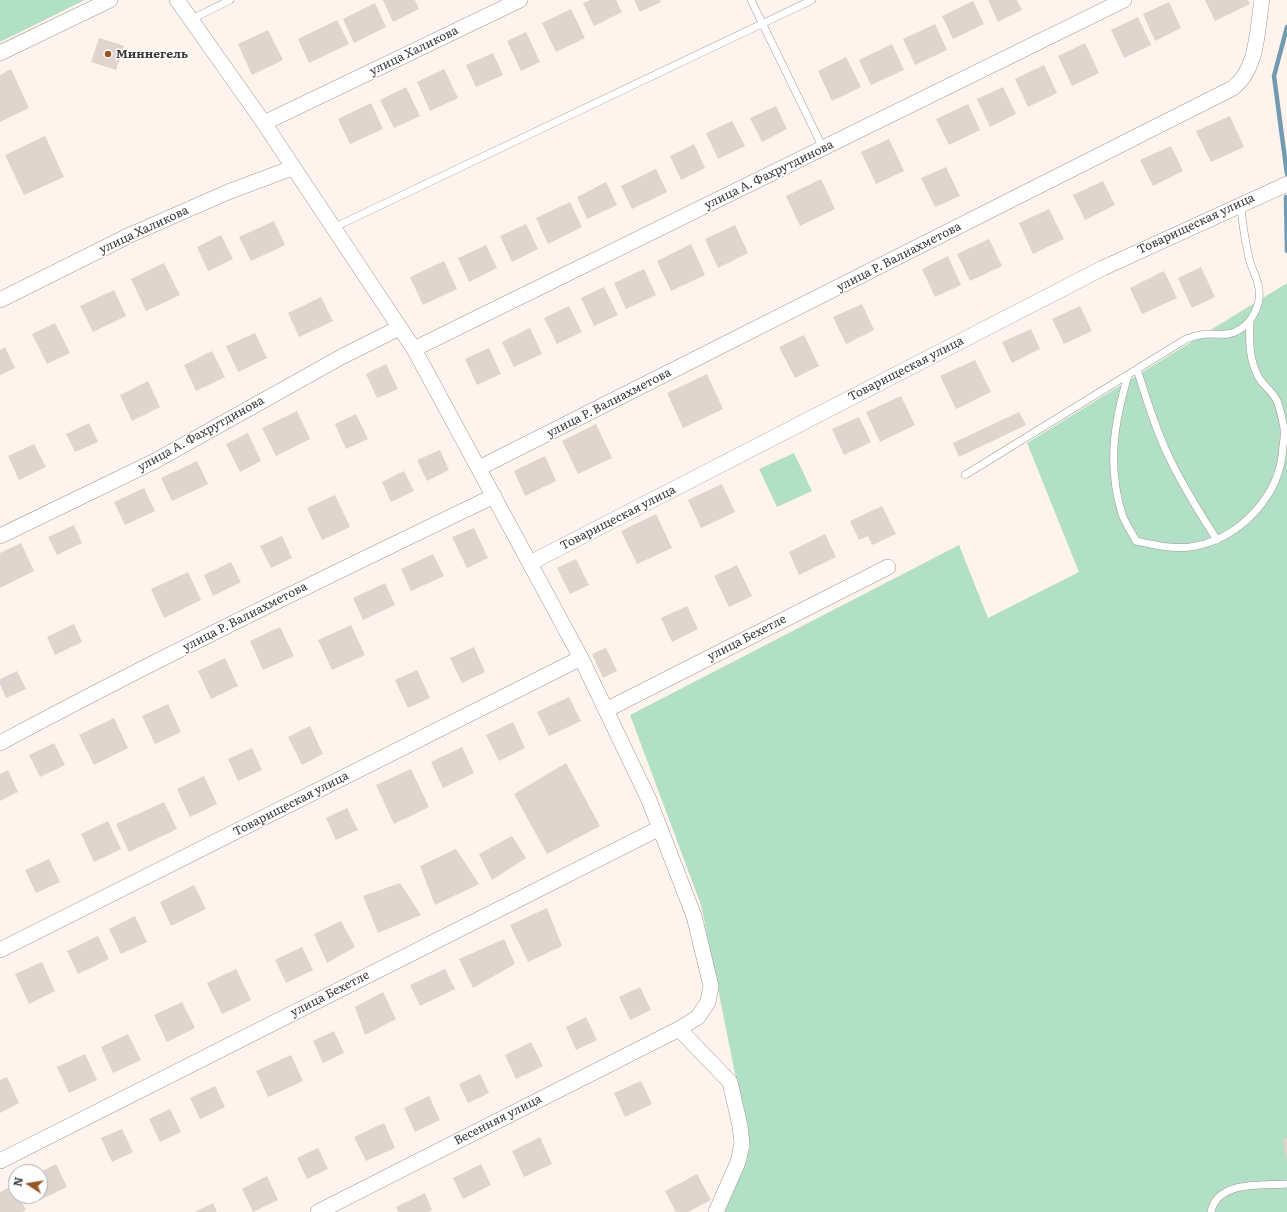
<!DOCTYPE html>
<meta charset="utf-8">
<style>
body{margin:0}
#map{position:relative;width:1287px;height:1212px;overflow:hidden;background:#fff4ed;font-family:Literata,serif}
canvas{display:block}
.north{position:absolute;left:8px;top:1164px;width:40px;height:40px;box-sizing:border-box;background:#fff;border:1px solid #b1b0af;border-radius:50%;rotate:282deg;font-size:11px;font-weight:700;line-height:16px;text-align:center;color:#3d3936}
.north::after{content:'';display:block;margin:auto;width:14px;height:18px;background:#995526;clip-path:polygon(50% 0,100% 100%,50% 72%,0 100%)}
</style>
<div id="map">
<canvas width="1287" height="1212"></canvas>
<div class="north">N</div>
</div>
<script>
const context = document.querySelector('canvas').getContext('2d');
context.lineJoin = 'round';
function paint(path, color) {
  context.fillStyle = color;
  context.fill(path, 'evenodd');
}
function trace(path, color, width, dash) {
  context.strokeStyle = color;
  context.lineWidth = width;
  context.lineCap = dash ? 'butt' : 'round';
  context.setLineDash(dash || []);
  context.stroke(path);
}
function drawText(font, color, halo, rows, align = 'center') {
  context.font = font + ' Literata,serif';
  context.lineWidth = 3;
  context.setLineDash([]);
  context.textBaseline = 'middle';
  context.strokeStyle = halo;
  context.fillStyle = color;
  for (const [text, x, y, turn = 0] of rows) {
    context.save();
    context.translate(x, y);
    context.rotate((+turn || 0) * Math.PI / 180);
    context.textAlign = isNaN(turn) ? turn : align;
    if (halo) context.strokeText(text, 0, 0);
    context.fillText(text, 0, 0);
    context.restore();
  }
}
paint(new Path2D(`
 M 0,0 L 85,0 L 0,42 Z
 M 1287,283 L 1287,1212 L 721,1212 L 750,1148 L 701,905 L 630,715 L 959,545 L 988,618 L 1079,572 L 1027,443 Z
 M 794,453 L 812,491 L 777,507 L 759,469 Z`), '#b1e0c6');
trace(new Path2D(`
 M 1287,27 L 1274,76 L 1287,174
 M 1286,197 L 1287,251`), '#729ab1', 4.5);
paint(new Path2D(`
 M 383,0 L 415,0 L 419,9 L 393,22 Z
 M 590,0 L 616,0 L 622,12 L 594,26 L 583,3 Z
 M 634,0 L 660,0 L 661,2 L 640,12 Z
 M 988,0 L 1017,0 L 1022,10 L 998,22 Z
 M 1205,0 L 1248,0 L 1250,4 L 1215,21 Z
 M 973,1 L 984,24 L 953,39 L 942,16 Z
 M 1169,2 L 1181,28 L 1155,41 L 1143,14 Z
 M 375,3 L 386,27 L 354,43 L 343,19 Z
 M 571,9 L 585,38 L 556,52 L 542,23 Z
 M 1138,17 L 1151,45 L 1124,58 L 1111,30 Z
 M 337,20 L 349,44 L 309,63 L 298,39 Z
 M 935,24 L 947,50 L 915,65 L 903,39 Z
 M 268,30 L 283,60 L 252,75 L 238,44 Z
 M 526,32 L 540,62 L 521,71 L 507,41 Z
 M 99,38 L 124,46 L 116,70 L 91,62 Z
 M 1085,43 L 1099,73 L 1072,86 L 1058,56 Z
 M 892,44 L 904,70 L 871,85 L 859,60 Z
 M 493,53 L 503,75 L 476,87 L 466,65 Z
 M 846,57 L 861,87 L 832,101 L 818,71 Z
 M 1044,65 L 1057,93 L 1028,107 L 1015,79 Z
 M 11,69 L 29,108 L 0,122 L 0,75 Z
 M 444,69 L 458,98 L 430,111 L 417,82 Z
 M 406,87 L 420,116 L 394,128 L 380,100 Z
 M 1003,87 L 1016,114 L 990,127 L 977,99 Z
 M 371,103 L 383,129 L 350,144 L 338,119 Z
 M 968,104 L 980,130 L 949,145 L 936,119 Z
 M 776,106 L 787,129 L 762,142 L 750,118 Z
 M 1230,116 L 1244,147 L 1211,162 L 1196,131 Z
 M 732,121 L 745,146 L 718,159 L 706,133 Z
 M 45,136 L 64,177 L 24,195 L 5,155 Z
 M 889,139 L 904,171 L 876,184 L 861,152 Z
 M 694,144 L 705,168 L 681,180 L 670,156 Z
 M 1171,146 L 1183,171 L 1153,186 L 1140,160 Z
 M 946,167 L 960,196 L 935,207 L 921,178 Z
 M 656,169 L 667,192 L 632,209 L 621,186 Z
 M 821,179 L 835,209 L 800,226 L 786,196 Z
 M 1103,181 L 1115,205 L 1085,220 L 1073,195 Z
 M 606,182 L 617,205 L 587,219 L 577,197 Z
 M 570,202 L 582,227 L 548,244 L 536,218 Z
 M 1049,209 L 1064,239 L 1033,254 L 1019,223 Z
 M 274,221 L 285,245 L 251,261 L 239,237 Z
 M 526,224 L 538,249 L 512,262 L 500,236 Z
 M 735,225 L 748,253 L 718,268 L 705,239 Z
 M 221,235 L 233,259 L 208,271 L 197,247 Z
 M 989,239 L 1002,266 L 970,281 L 957,254 Z
 M 691,244 L 705,275 L 671,291 L 657,261 Z
 M 486,245 L 497,268 L 469,282 L 458,258 Z
 M 948,256 L 961,285 L 935,297 L 922,269 Z
 M 444,261 L 457,289 L 423,305 L 410,277 Z
 M 164,263 L 180,295 L 146,311 L 131,279 Z
 M 1201,267 L 1215,297 L 1192,308 L 1178,278 Z
 M 644,269 L 656,295 L 626,309 L 614,283 Z
 M 1164,271 L 1177,298 L 1142,314 L 1130,288 Z
 M 604,287 L 618,315 L 594,326 L 581,298 Z
 M 114,290 L 126,316 L 93,332 L 80,306 Z
 M 321,297 L 333,321 L 299,337 L 288,313 Z
 M 862,304 L 874,330 L 846,344 L 833,317 Z
 M 569,306 L 582,332 L 557,344 L 544,318 Z
 M 1080,306 L 1092,331 L 1064,344 L 1052,319 Z
 M 55,323 L 70,353 L 47,364 L 32,334 Z
 M 530,328 L 542,354 L 514,367 L 502,342 Z
 M 1031,329 L 1040,349 L 1012,363 L 1002,342 Z
 M 255,333 L 267,358 L 238,372 L 226,346 Z
 M 804,335 L 819,366 L 795,378 L 779,347 Z
 M 5,347 L 15,368 L 0,375 L 0,350 Z
 M 489,348 L 501,374 L 477,385 L 465,359 Z
 M 212,351 L 225,377 L 196,391 L 184,365 Z
 M 975,360 L 991,392 L 956,409 L 940,376 Z
 M 386,364 L 398,389 L 377,398 L 366,374 Z
 M 707,374 L 723,409 L 683,428 L 667,393 Z
 M 148,381 L 160,407 L 132,421 L 120,395 Z
 M 901,396 L 915,425 L 880,442 L 866,412 Z
 M 297,411 L 310,439 L 276,456 L 262,428 Z
 M 1019,412 L 1026,425 L 959,457 L 953,443 Z
 M 356,414 L 368,439 L 346,449 L 335,424 Z
 M 859,417 L 871,442 L 844,455 L 832,429 Z
 M 89,423 L 98,442 L 75,452 L 66,434 Z
 M 596,424 L 612,458 L 578,474 L 562,441 Z
 M 248,433 L 261,461 L 240,472 L 226,444 Z
 M 34,444 L 46,467 L 19,480 L 8,456 Z
 M 440,450 L 449,470 L 427,481 L 417,460 Z
 M 545,456 L 556,481 L 525,496 L 514,471 Z
 M 197,461 L 208,484 L 172,501 L 161,478 Z
 M 404,471 L 414,491 L 391,502 L 382,482 Z
 M 722,484 L 735,512 L 701,528 L 688,500 Z
 M 144,488 L 155,511 L 125,525 L 114,502 Z
 M 335,495 L 350,527 L 322,540 L 307,508 Z
 M 882,506 L 896,534 L 872,545 L 868,536 L 859,540 L 850,521 Z
 M 656,514 L 672,548 L 637,564 L 621,531 Z
 M 74,525 L 82,543 L 57,555 L 48,537 Z
 M 474,528 L 488,558 L 467,568 L 452,537 Z
 M 825,534 L 836,557 L 799,575 L 789,552 Z
 M 282,536 L 292,558 L 271,568 L 260,546 Z
 M 21,543 L 34,571 L 0,588 L 0,553 Z
 M 433,554 L 444,576 L 411,591 L 401,569 Z
 M 576,559 L 589,585 L 570,594 L 557,568 Z
 M 231,562 L 241,582 L 213,596 L 204,575 Z
 M 737,565 L 752,596 L 729,607 L 714,576 Z
 M 188,572 L 201,600 L 164,618 L 151,589 Z
 M 385,583 L 395,605 L 363,620 L 353,598 Z
 M 687,606 L 698,629 L 672,642 L 661,618 Z
 M 74,624 L 82,642 L 55,655 L 47,637 Z
 M 351,625 L 365,655 L 332,670 L 318,640 Z
 M 280,627 L 294,656 L 263,670 L 250,641 Z
 M 474,647 L 485,672 L 462,683 L 450,658 Z
 M 606,648 L 617,671 L 603,678 L 592,654 Z
 M 225,658 L 238,686 L 211,699 L 198,671 Z
 M 417,670 L 430,698 L 408,708 L 395,680 Z
 M 17,671 L 26,689 L 6,698 L 0,684 L 0,679 Z
 M 569,697 L 581,721 L 549,736 L 537,712 Z
 M 168,704 L 181,732 L 155,744 L 142,716 Z
 M 114,718 L 128,748 L 94,765 L 79,735 Z
 M 513,722 L 525,748 L 499,761 L 486,735 Z
 M 310,726 L 323,754 L 302,765 L 288,737 Z
 M 54,743 L 65,765 L 40,777 L 29,755 Z
 M 462,747 L 474,773 L 443,788 L 431,762 Z
 M 252,748 L 262,770 L 238,781 L 228,759 Z
 M 566,763 L 600,826 L 547,854 L 514,794 Z
 M 411,769 L 429,807 L 394,824 L 376,785 Z
 M 8,770 L 18,792 L 0,801 L 0,774 Z
 M 204,776 L 217,804 L 190,817 L 177,789 Z
 M 164,802 L 177,829 L 129,852 L 116,824 Z
 M 347,808 L 358,830 L 336,840 L 326,818 Z
 M 108,821 L 121,849 L 94,862 L 81,834 Z
 M 512,836 L 526,858 L 492,880 L 479,854 Z
 M 456,849 L 479,884 L 435,905 L 420,866 Z
 M 49,859 L 60,882 L 36,893 L 25,870 Z
 M 400,883 L 421,915 L 378,933 L 363,896 Z
 M 194,885 L 206,909 L 171,926 L 160,902 Z
 M 547,908 L 562,946 L 528,962 L 510,925 Z
 M 135,916 L 147,942 L 121,954 L 109,929 Z
 M 341,921 L 355,947 L 327,963 L 314,934 Z
 M 98,936 L 109,959 L 78,974 L 67,951 Z
 M 504,939 L 515,964 L 473,988 L 459,959 Z
 M 302,947 L 313,970 L 286,983 L 275,960 Z
 M 42,962 L 55,991 L 29,1004 L 15,974 Z
 M 236,969 L 251,1000 L 222,1014 L 207,983 Z
 M 445,969 L 455,989 L 420,1006 L 410,985 Z
 M 640,987 L 651,1010 L 630,1020 L 619,997 Z
 M 383,992 L 396,1019 L 365,1035 L 355,1007 Z
 M 182,1002 L 195,1028 L 167,1042 L 154,1015 Z
 M 586,1017 L 597,1040 L 576,1050 L 566,1027 Z
 M 334,1031 L 344,1053 L 323,1063 L 313,1041 Z
 M 128,1034 L 141,1060 L 113,1073 L 101,1047 Z
 M 531,1042 L 543,1066 L 516,1079 L 505,1055 Z
 M 85,1054 L 97,1080 L 69,1093 L 57,1067 Z
 M 291,1055 L 303,1081 L 268,1097 L 256,1071 Z
 M 480,1074 L 489,1093 L 468,1103 L 459,1084 Z
 M 7,1077 L 19,1103 L 0,1113 L 0,1080 Z
 M 641,1081 L 652,1104 L 625,1117 L 614,1093 Z
 M 215,1086 L 225,1107 L 200,1119 L 190,1098 Z
 M 429,1096 L 440,1120 L 415,1132 L 404,1108 Z
 M 170,1109 L 181,1132 L 160,1142 L 149,1119 Z
 M 384,1123 L 395,1148 L 366,1161 L 354,1137 Z
 M 122,1129 L 133,1152 L 112,1162 L 101,1138 Z
 M 540,1137 L 552,1164 L 524,1177 L 512,1151 Z
 M 1283,1138 L 1287,1138 L 1287,1159 L 1286,1159 Z
 M 318,1148 L 328,1169 L 307,1179 L 297,1158 Z
 M 56,1164 L 67,1187 L 40,1200 L 38,1196 L 40,1196 L 40,1172 Z
 M 481,1164 L 491,1185 L 463,1199 L 453,1178 Z
 M 697,1174 L 711,1200 L 688,1212 L 676,1212 L 665,1191 Z
 M 267,1176 L 278,1200 L 253,1212 L 242,1189 Z
 M 14,1185 L 16,1196 L 19,1196 L 26,1210 L 22,1212 L 0,1212 L 0,1192 Z
 M 425,1193 L 432,1210 L 429,1212 L 399,1212 L 396,1207 Z
 M 213,1203 L 217,1212 L 195,1212 Z`), '#dfd4ce');
const service = new Path2D(`
 M 751,0 L 823,148
 M 190,20 L 230,0
 M 333,228 L 812,0
 M 1137,369 C 1146,398 1155,428 1168,455 C 1182,485 1199,512 1217,540
 M 1128,375 C 1114,423 1107,465 1122,514 C 1125,523 1132,533 1136,541 C 1154,545 1171,549 1190,547 C 1239,540 1281,496 1283,446 C 1284,440 1285,434 1284,428 C 1282,419 1280,406 1276,399 C 1272,391 1263,385 1259,378 C 1249,360 1249,341 1250,322
 M 965,475 L 1186,339 C 1194,336 1202,334 1210,334 C 1219,334 1229,336 1237,331 C 1253,323 1263,302 1258,284 C 1256,276 1251,267 1249,258 C 1245,240 1242,223 1241,204
 M 1211,1212 C 1217,1180 1263,1186 1287,1184`);
const minor = new Path2D(`
 M 177,0 L 264,123 L 414,349 L 581,658 L 649,800 L 694,916 L 711,986 L 708,1002 L 698,1017 L 679,1029 L 318,1212
 M 0,53 L 110,0
 M 264,123 L 520,0
 M 0,300 L 130,235 L 228,192 L 292,168
 M 414,349 L 1124,0
 M 479,468 L 1233,88 C 1258,69 1257,29 1262,0
 M 0,536 L 155,461 L 343,356 L 399,328
 M 530,563 L 1103,268 L 1287,184
 M 606,710 L 888,567
 M 0,743 C 162,656 328,576 494,496
 M 0,950 L 581,658
 M 679,1029 L 730,1082 L 740,1126 L 742,1144 L 738,1162 L 716,1212
 M 0,1161 L 660,828`);
trace(service, '#a19791', 8);
trace(minor, '#a19791', 16);
trace(service, '#fff', 7);
trace(minor, '#fff', 15);
for (const [x, y, r, color] of [
 [108,54,4,"#995526"]
]) {
  const dot = new Path2D();
  dot.arc(x, y, r, 0, 2 * Math.PI);
  context.fillStyle = color;
  context.fill(dot);
  trace(dot, '#fff', 1.5);
}
drawText('12px', '#3d3936', '#fff', [
 ["улица Халикова",414,51,-26],
 ["улица А. Фахрутдинова",769,175,-26],
 ["Товарищеская улица",1196,224,-25],
 ["улица Халикова",144,230,-25],
 ["улица Р. Валиахметова",899,257,-27],
 ["Товарищеская улица",906,369,-27],
 ["улица Р. Валиахметова",609,403,-27],
 ["улица А. Фахрутдинова",201,434,-29],
 ["Товарищеская улица",618,518,-27],
 ["улица Р. Валиахметова",245,617,-27],
 ["улица Бехетле",747,638,-27],
 ["Товарищеская улица",291,804,-27],
 ["улица Бехетле",330,994,-27],
 ["Весенняя улица",498,1120,-27]
]);
drawText('bold 12px', '#3d3936', '#fff', [
 ["Миннегель",116,54]
], 'left');
</script>
